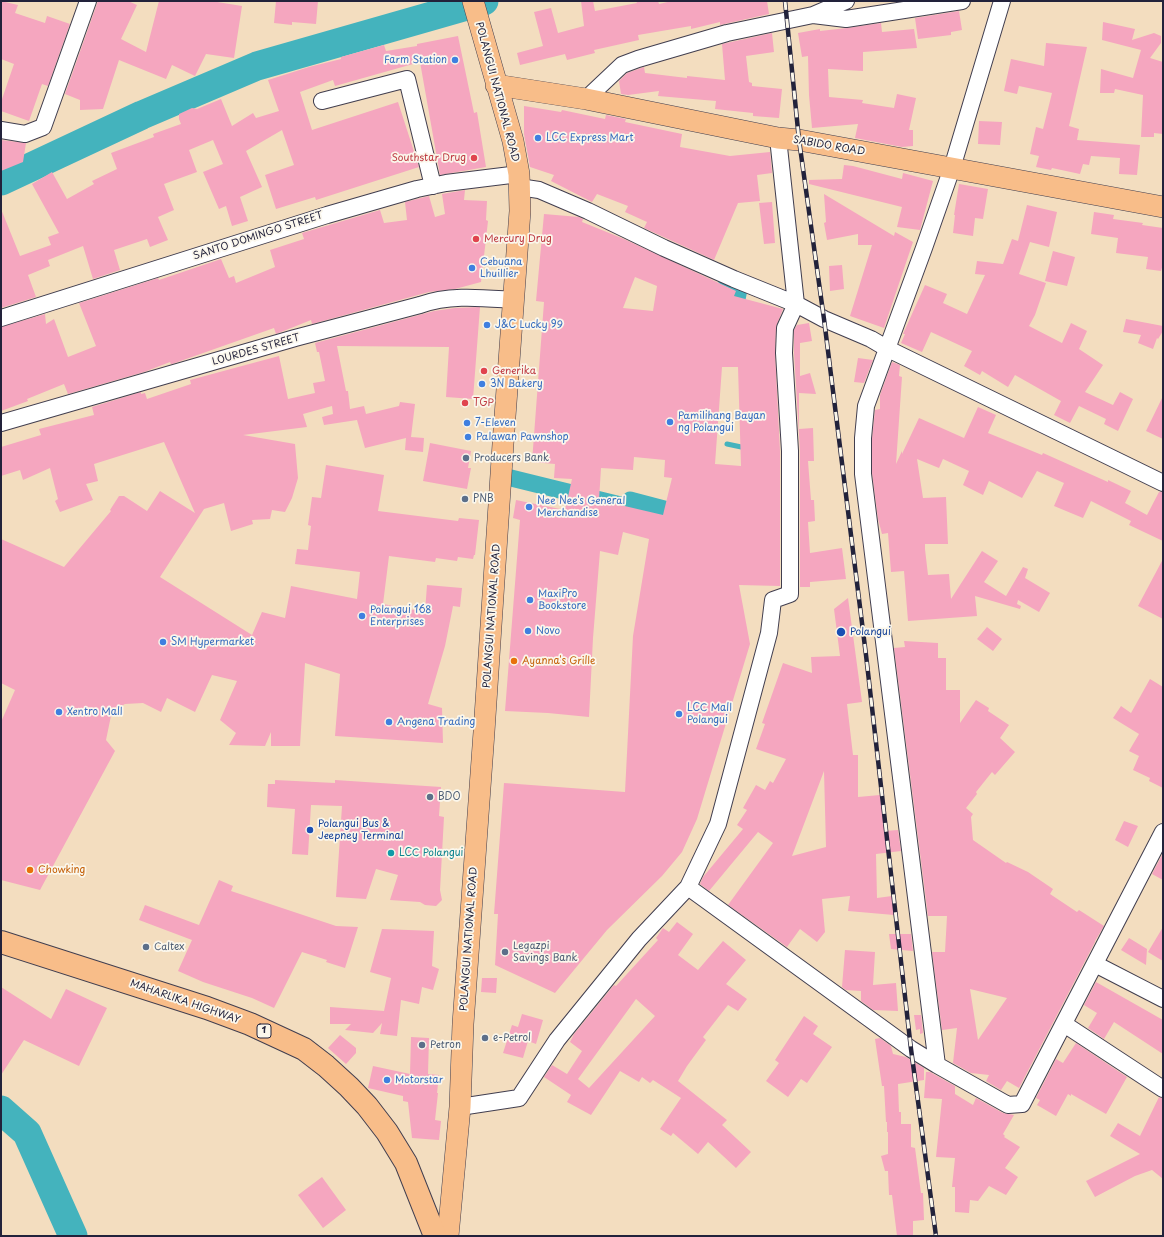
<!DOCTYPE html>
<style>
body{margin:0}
#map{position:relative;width:1164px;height:1237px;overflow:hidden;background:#f3ddbf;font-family:"Playpen Sans",sans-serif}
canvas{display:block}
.frame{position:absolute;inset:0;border:2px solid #22223b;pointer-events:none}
</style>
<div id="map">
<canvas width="1164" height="1237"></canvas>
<div class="frame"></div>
</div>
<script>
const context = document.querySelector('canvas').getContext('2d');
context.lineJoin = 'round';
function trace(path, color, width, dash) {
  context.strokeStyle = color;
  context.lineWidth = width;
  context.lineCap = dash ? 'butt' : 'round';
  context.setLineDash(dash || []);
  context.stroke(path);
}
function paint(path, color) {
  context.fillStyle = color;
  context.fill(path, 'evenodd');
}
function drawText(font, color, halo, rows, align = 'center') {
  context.font = font + ' "Playpen Sans",sans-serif';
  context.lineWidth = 3.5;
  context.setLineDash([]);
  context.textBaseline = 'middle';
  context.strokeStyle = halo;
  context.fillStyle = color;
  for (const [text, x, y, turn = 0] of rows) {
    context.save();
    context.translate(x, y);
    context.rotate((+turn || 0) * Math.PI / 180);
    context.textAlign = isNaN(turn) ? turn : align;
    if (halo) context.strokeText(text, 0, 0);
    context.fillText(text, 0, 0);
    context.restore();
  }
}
trace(new Path2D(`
 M 727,444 L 746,448`), '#44b3bd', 5);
trace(new Path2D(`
 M 725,277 L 740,284 L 733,319
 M 511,478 L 641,510
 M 630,500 L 687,515`), '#44b3bd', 17);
trace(new Path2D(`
 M 1,181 L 142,115 L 257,66 L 484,1
 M 1,1110 L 27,1133 L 73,1236`), '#44b3bd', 29);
paint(new Path2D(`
 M 1,1 L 18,5 L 15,13 L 45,23 L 47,16 L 70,24 L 48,86 L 42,84 L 29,121 L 1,111 L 1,102 L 14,64 L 1,59 Z
 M 98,1 L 128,1 L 137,5 L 121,39 L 146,52 L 159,1 L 211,1 L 242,6 L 234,58 L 206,54 L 195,76 L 172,65 L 166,79 L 119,60 L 103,109 L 80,110 L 80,100 L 65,94 Z
 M 276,1 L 318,1 L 316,24 L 292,22 L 292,25 L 274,23 Z
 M 581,1 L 593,1 L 595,11 L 637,3 L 636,1 L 658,1 L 659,4 L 672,1 L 767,1 L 769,14 L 720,25 L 720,22 L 691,29 L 691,26 L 638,35 L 639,40 L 594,50 L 595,53 L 567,60 L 565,54 L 520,65 L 517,53 L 543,46 L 534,12 L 551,8 L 558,33 L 584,26 Z
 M 959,11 L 962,30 L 951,32 L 951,35 L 918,39 L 915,18 Z
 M 1103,22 L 1135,29 L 1132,40 L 1154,33 L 1161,36 L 1161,43 L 1150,58 L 1163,62 L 1163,134 L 1154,133 L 1154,137 L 1141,137 L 1143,95 L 1115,89 L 1114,93 L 1100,93 L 1101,69 L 1133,78 L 1141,50 L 1102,40 Z
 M 881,23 L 882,32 L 914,29 L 917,48 L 863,52 L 863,71 L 828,69 L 829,97 L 863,100 L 862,103 L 894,108 L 897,94 L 916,98 L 909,130 L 913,130 L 913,146 L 902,147 L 855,138 L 858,124 L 812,128 L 809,95 L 808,56 L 802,57 L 798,33 L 820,29 L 820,31 L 847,28 Z
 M 772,33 L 774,52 L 746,56 L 749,82 L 752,83 L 752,86 L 782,89 L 779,118 L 753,116 L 753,113 L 715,109 L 716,101 L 658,96 L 659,91 L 628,95 L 621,94 L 619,81 L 627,73 L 644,67 L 645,73 L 687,78 L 687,76 L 725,80 L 722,44 Z
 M 458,36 L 474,113 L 477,112 L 486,167 L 440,175 L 420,62 L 335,86 L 333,80 L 300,92 L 312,130 L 398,102 L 419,167 L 316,200 L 315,197 L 276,209 L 265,175 L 294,165 L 282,130 L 246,151 L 262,187 L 240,197 L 248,221 L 232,226 L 226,206 L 219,209 L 203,172 L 223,164 L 213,140 L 189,150 L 197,172 L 164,184 L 174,210 L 158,217 L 168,240 L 150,247 L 147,239 L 114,250 L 120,270 L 93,279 L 83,246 L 48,260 L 50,266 L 28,275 L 36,297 L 1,308 L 1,209 L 20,256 L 51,245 L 48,237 L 59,233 L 32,184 L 52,172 L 67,199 L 94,184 L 92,181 L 117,169 L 111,153 L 154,137 L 153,134 L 181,124 L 179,119 L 179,114 L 192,108 L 197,109 L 221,99 L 232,126 L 253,113 L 256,118 L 279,111 L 268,80 L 309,67 L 341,59 L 341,57 L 384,45 L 386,51 L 417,46 L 417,44 Z
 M 1046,43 L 1087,47 L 1069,126 L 1079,129 L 1077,140 L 1140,145 L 1137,175 L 1119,174 L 1120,158 L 1091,156 L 1089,165 L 1083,164 L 1080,174 L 1052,168 L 1051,170 L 1036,167 L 1039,156 L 1030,154 L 1036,127 L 1043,129 L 1052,93 L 1019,86 L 1017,94 L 1004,91 L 1011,59 L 1044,66 Z
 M 524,106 L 561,112 L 562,110 L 605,119 L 606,115 L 626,119 L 625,122 L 682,134 L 680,147 L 730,156 L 770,152 L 772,173 L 757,175 L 760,201 L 738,203 L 714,260 L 644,228 L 647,222 L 625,212 L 628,206 L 597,194 L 592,202 L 551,181 L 554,175 L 530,167 L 524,134 Z
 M 979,121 L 1002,122 L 1000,145 L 978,144 Z
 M 1,140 L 26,143 L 23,162 L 1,171 Z
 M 844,165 L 853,166 L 902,179 L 903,173 L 933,181 L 920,230 L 897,227 L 902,207 L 809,184 L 809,180 L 842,179 Z
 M 959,184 L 988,189 L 983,219 L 975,218 L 973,236 L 953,233 L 955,215 L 954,215 Z
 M 465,190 L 464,200 L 487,201 L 486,220 L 488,221 L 481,282 L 455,289 L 429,292 L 312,324 L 311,320 L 276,334 L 274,328 L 172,364 L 171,364 L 170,362 L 144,372 L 68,394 L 64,384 L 27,399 L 28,401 L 1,411 L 1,327 L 45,314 L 46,324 L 54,319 L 68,357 L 96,346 L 79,303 L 158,278 L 159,280 L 221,259 L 229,278 L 234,276 L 236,283 L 275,267 L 270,250 L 304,239 L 302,233 L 380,210 L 384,223 L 407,220 L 405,202 L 429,196 L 435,217 L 445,214 L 442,194 Z
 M 824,194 L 894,236 L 895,232 L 913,242 L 884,328 L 850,316 L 872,245 L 858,245 L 858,234 L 827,240 L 824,223 L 826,222 Z
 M 772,202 L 775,243 L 764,244 L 759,203 Z
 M 1027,205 L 1057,212 L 1049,247 L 1030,242 L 1019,274 L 1046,283 L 1035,315 L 1029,326 L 1062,343 L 1071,323 L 1087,331 L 1079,349 L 1103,365 L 1085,392 L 1113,405 L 1120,392 L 1133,399 L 1118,431 L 1104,424 L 1106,419 L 1079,406 L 1070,423 L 1054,415 L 1061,401 L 1015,375 L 1008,387 L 982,371 L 980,375 L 964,366 L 972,351 L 931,332 L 922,352 L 901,343 L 905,334 L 903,334 L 925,285 L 947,294 L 943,303 L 967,314 L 985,275 L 975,274 L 977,261 L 1003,264 L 1012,239 L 1018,241 Z
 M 1094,212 L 1114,215 L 1113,219 L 1143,223 L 1142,225 L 1163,228 L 1163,264 L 1161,271 L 1146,269 L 1148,257 L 1116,253 L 1118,238 L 1091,234 Z
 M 544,214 L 579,217 L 583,219 L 582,222 L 624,239 L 736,291 L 734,296 L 783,309 L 776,327 L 775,353 L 780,451 L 780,586 L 739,585 L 750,644 L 697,819 L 682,852 L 662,876 L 607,930 L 555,993 L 495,965 L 498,914 L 494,914 L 504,783 L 625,792 L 633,636 L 649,539 L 623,532 L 618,555 L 600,551 L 593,638 L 589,717 L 548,713 L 505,711 L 520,520 L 513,518 L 516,500 L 565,510 L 572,479 L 554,478 L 555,464 L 532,462 L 544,302 L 536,301 ZM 635,277 L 657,286 L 653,311 L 623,308 ZM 722,367 L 738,367 L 741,466 L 715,464 ZM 634,457 L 665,460 L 664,477 L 672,478 L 663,515 L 599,500 L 601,468 L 633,470 Z
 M 1053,251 L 1075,257 L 1067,286 L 1045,281 Z
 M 842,265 L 844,289 L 830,291 L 829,266 Z
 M 480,307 L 473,399 L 446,397 L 449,347 L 337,346 L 346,391 L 348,391 L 350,409 L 364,406 L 366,414 L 399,406 L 400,402 L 415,404 L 411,437 L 424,438 L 423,452 L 405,450 L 406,438 L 365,448 L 357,420 L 324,425 L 322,417 L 333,414 L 332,406 L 303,414 L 307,427 L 243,435 L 295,444 L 298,478 L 292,498 L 285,512 L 272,510 L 270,519 L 252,520 L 253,524 L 231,531 L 224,503 L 204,509 L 160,577 L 252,635 L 262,612 L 285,618 L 291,586 L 357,599 L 360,572 L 295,564 L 297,549 L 308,550 L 311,526 L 308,525 L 312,497 L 321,498 L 326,465 L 384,475 L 378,511 L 458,521 L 459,518 L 479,520 L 475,555 L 474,555 L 473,559 L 458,557 L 457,561 L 436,558 L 435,562 L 389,556 L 383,604 L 425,612 L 427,585 L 462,588 L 460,607 L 453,606 L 445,646 L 428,704 L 442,708 L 443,743 L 335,736 L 340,674 L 305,663 L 300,746 L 271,746 L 271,732 L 265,746 L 229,745 L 236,733 L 220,720 L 237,681 L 212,675 L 195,712 L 167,698 L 161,712 L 143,703 L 125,704 L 112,711 L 106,740 L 115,751 L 40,890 L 1,880 L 1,722 L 15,690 L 1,683 L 1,539 L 64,567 L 111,511 L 110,510 L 119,496 L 124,496 L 147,511 L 160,491 L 195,513 L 164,442 L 94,464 L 98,481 L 86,484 L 93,500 L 60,512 L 55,501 L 58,499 L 50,468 L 23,480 L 20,470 L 1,476 L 1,447 L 41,435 L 39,429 L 94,415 L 92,407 L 141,392 L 141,394 L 145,393 L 147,399 L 191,384 L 190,380 L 279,356 L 288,399 L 315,393 L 313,383 L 325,381 L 319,352 L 317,352 L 315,343 L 434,311 L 455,308 Z
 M 1126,319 L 1163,326 L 1163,331 L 1158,339 L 1157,338 L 1153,349 L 1138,343 L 1141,335 L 1123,332 Z
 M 809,323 L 812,341 L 800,343 L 800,376 L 810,373 L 816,394 L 799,393 L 799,429 L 813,428 L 814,461 L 808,461 L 811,500 L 814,500 L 815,521 L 808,522 L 810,553 L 842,548 L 846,579 L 810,582 L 810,587 L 800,587 L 800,451 L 794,353 L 794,330 L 797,325 Z
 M 858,358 L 873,360 L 864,383 L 854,382 Z
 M 892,362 L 900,365 L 899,376 L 902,377 L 896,464 L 902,451 L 902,454 L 919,418 L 964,438 L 978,407 L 996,415 L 988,433 L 1042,455 L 1043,453 L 1108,482 L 1108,480 L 1131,491 L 1125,503 L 1147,515 L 1159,492 L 1163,492 L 1163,541 L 1129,525 L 1131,521 L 1091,501 L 1083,518 L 1054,506 L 1064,483 L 1037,471 L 1022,498 L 989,481 L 983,495 L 963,485 L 969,471 L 943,459 L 939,468 L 917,459 L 923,498 L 946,497 L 948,544 L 925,544 L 925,549 L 928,575 L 949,574 L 951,599 L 982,551 L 998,561 L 984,582 L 1006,596 L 1023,567 L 1028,569 L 1025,578 L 1050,593 L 1039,612 L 1018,600 L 1017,604 L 1021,606 L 1020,609 L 975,596 L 977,616 L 908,621 L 904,571 L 891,572 L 888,533 L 882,534 L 878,519 L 872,473 L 872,438 L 875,410 L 880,409 L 880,395 Z
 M 1163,396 L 1163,439 L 1146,431 Z
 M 430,443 L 471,451 L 468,468 L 471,468 L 467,489 L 423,481 Z
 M 1163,559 L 1163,619 L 1138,606 Z
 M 848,598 L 862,702 L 847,704 L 853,755 L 858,755 L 858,797 L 880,795 L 885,831 L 898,830 L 901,851 L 876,854 L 877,898 L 892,896 L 894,915 L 848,911 L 850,896 L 822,899 L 825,932 L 817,942 L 800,929 L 787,947 L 728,905 L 773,843 L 758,832 L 709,891 L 700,884 L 703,877 L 743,829 L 737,825 L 747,810 L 743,808 L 756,785 L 765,790 L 770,781 L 773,783 L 786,759 L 756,749 L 765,724 L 762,723 L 783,663 L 812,673 L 811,657 L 840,656 L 834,609 ZM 824,771 L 826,847 L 792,856 Z
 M 987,627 L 1002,639 L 993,651 L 977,639 Z
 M 904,641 L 938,643 L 938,658 L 946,658 L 946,690 L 960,690 L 960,723 L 976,700 L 989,708 L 988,711 L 1009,725 L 1000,738 L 1015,752 L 995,775 L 992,772 L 976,792 L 977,794 L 966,808 L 973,814 L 971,817 L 973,840 L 1006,863 L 1007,862 L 1028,872 L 1053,889 L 1050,894 L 1077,912 L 1079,910 L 1104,926 L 1095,941 L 1095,942 L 1019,1088 L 1007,1081 L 1001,1090 L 986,1081 L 989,1075 L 971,1073 L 953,1063 L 957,1028 L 942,1030 L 932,952 L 945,952 L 947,916 L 928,916 L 894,648 L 905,647 ZM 970,989 L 1007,998 L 978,1040 Z
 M 1150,679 L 1163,687 L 1163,788 L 1149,781 L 1150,778 L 1133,770 L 1139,756 L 1129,751 L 1139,734 L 1113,718 L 1121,706 L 1131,713 Z
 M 275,780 L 335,783 L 335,780 L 441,787 L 439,816 L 444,817 L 440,890 L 442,900 L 436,906 L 425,905 L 420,902 L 390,900 L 398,875 L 376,869 L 366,899 L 336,897 L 342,806 L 311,805 L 308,855 L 292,854 L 295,809 L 267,807 L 268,784 L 275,784 Z
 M 1124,821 L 1138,826 L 1128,847 L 1115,840 Z
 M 1163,853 L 1163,880 L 1152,874 Z
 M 219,880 L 233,886 L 231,891 L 336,926 L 358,927 L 345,968 L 326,962 L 327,960 L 302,952 L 274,1008 L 252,998 L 203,982 L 178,971 L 192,940 L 139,920 L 145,905 L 199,925 Z
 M 677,922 L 693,934 L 678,955 L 698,970 L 723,941 L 746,960 L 726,984 L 747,999 L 738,1011 L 728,1005 L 703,1037 L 706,1040 L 687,1066 L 678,1081 L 727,1120 L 722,1125 L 751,1152 L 736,1168 L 708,1142 L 698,1154 L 673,1133 L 671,1136 L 660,1129 L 681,1098 L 653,1080 L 650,1083 L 642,1077 L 639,1082 L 620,1071 L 591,1115 L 567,1102 L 571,1095 L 544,1077 L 552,1065 L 567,1074 L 582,1051 L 570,1042 L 574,1034 L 614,985 L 616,986 L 658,940 L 656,938 L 663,928 L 669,932 ZM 636,999 L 655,1016 L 589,1088 L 578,1079 Z
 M 1163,927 L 1163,961 L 1148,952 Z
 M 382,929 L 434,931 L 432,966 L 439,969 L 433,990 L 422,987 L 419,1004 L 401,1000 L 397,1036 L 380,1034 L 382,1023 L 373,1033 L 345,1030 L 351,1024 L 330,1024 L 330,1007 L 384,1011 L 391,978 L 370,972 Z
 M 889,934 L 911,934 L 913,951 L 891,949 Z
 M 1129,938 L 1147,949 L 1146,965 L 1121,950 Z
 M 845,950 L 875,952 L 873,985 L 896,983 L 898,1011 L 873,1010 L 861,1001 L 861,991 L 846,990 L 842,987 Z
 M 482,978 L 497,978 L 496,993 L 481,992 Z
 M 1096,982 L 1163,1020 L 1163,1054 L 1114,1022 L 1104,1039 L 1088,1028 L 1097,1013 L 1084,1005 Z
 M 1,987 L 51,1019 L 66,989 L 107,1008 L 79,1066 L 24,1040 L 1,1075 Z
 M 522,1014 L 543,1020 L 536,1044 L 528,1041 L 523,1058 L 503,1053 L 512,1025 L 518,1027 Z
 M 914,1015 L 921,1015 L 923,1033 L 920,1034 L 920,1029 L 916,1030 Z
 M 804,1016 L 818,1026 L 813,1034 L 832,1047 L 807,1083 L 801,1079 L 788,1097 L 766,1081 L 779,1063 L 775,1060 Z
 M 340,1035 L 356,1048 L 356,1053 L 346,1064 L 328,1048 Z
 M 411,1037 L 429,1038 L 428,1074 L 439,1075 L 437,1093 L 438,1093 L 435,1120 L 441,1121 L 439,1140 L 412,1138 L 408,1102 L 403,1101 L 403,1096 L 368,1088 L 373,1066 L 410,1074 Z
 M 880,1038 L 891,1046 L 893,1054 L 906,1057 L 924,1068 L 924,1080 L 898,1084 L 899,1112 L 901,1112 L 901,1124 L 911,1124 L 911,1147 L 915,1148 L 921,1193 L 923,1193 L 924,1220 L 913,1221 L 913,1236 L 897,1236 L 892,1195 L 889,1195 L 888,1171 L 885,1171 L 881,1156 L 888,1154 L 888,1132 L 887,1132 L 887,1122 L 886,1122 L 884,1086 L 882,1086 L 875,1039 Z
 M 1076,1043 L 1127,1077 L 1106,1114 L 1071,1094 L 1071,1096 L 1068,1094 L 1056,1116 L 1037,1105 L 1040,1100 L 1036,1098 L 1056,1059 L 1063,1063 Z
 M 926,1072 L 930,1072 L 955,1086 L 955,1094 L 973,1105 L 976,1098 L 1003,1113 L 1014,1115 L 1003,1134 L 1005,1136 L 1004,1137 L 1020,1147 L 1005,1168 L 1018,1177 L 1006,1195 L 989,1186 L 978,1201 L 970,1200 L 969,1213 L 955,1212 L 955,1187 L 952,1187 L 955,1158 L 936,1157 L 942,1099 L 924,1098 Z
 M 1159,1097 L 1163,1098 L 1163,1179 L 1152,1170 L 1135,1176 L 1095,1197 L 1086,1181 L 1140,1154 L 1110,1136 L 1118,1123 L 1140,1136 Z
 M 322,1177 L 346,1210 L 323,1228 L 298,1195 Z`), '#f5a6bf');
const minor = new Path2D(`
 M 813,15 L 846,19 L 962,1
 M 586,99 L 622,65 L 638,59 L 727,33 L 813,15 L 846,1
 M 322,101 L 407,79 L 433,186
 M 1,130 L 25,134 L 43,127 L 88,1
 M 519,187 L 539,190 L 588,211 L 664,248 L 734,279 L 796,304 L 824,319 L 871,339 L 888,349 L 1163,483
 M 1,318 L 327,215 L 417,189 L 446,183 L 519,174
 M 1,423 L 295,338 L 420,305 C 450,294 483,298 514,300
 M 688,887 L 911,1049 L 937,1065 L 1008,1105 L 1022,1104 L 1163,832
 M 1095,964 L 1163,999
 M 1064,1024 L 1163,1089
 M 937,1065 L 863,474 L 863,438 L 866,406 L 924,248 L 952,168 L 1002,1
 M 460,1107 L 519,1098 L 557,1040 L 639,939 L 688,887 L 718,824 L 769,633 L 773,600 L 790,594 L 790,451 L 784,353 L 785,328 L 796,304 L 778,138`);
const major = new Path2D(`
 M 496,85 L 586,99 L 778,138 L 799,140 L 1163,207
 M 448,1236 L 460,1107 L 463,1024 L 484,732 L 503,444 L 520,211 L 519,174 L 513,141 L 473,1`);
const highway = new Path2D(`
 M 1,942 L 207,1008 L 250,1024 L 304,1049 L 326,1066 L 349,1087 L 367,1106 L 387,1132 L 406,1163 L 435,1236`);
trace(minor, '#413e4f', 18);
trace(major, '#413e4f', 22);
trace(highway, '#413e4f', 24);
trace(minor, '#fff', 16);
trace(major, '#f8bd89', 21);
trace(highway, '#f8bd89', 22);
const rail = new Path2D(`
 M 785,1 L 799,140 L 824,319 L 866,655 L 911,1049 L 936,1236`);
trace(rail, '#22223b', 4.5);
trace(rail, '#fbf7ec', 3, [9]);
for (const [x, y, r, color] of [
 [455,60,4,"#3f7fe0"],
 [538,138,4,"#3f7fe0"],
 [474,158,4,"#e0444e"],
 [476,239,4,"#e0444e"],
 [472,268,4,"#3f7fe0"],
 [487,325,4,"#3f7fe0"],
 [484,371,4,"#e0444e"],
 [482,384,4,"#3f7fe0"],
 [465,403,4,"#e0444e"],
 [670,422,4,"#3f7fe0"],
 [467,423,4,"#3f7fe0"],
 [468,437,4,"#3f7fe0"],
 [466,458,4,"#5c6f8a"],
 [465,499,4,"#5c6f8a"],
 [529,507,4,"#3f7fe0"],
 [530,600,4,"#3f7fe0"],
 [362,616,4,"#3f7fe0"],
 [528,631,4,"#3f7fe0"],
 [841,632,5,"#1a4fb4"],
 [163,642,4,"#3f7fe0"],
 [514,661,4,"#e8710a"],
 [59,712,4,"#3f7fe0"],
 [679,714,4,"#3f7fe0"],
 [389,722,4,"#3f7fe0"],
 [430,797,4,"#5c6f8a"],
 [310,830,4,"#1a4fb4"],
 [391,853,4,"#0f9aa8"],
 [30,870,4,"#e8710a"],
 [146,947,4,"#5c6f8a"],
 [505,952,4,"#5c6f8a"],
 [485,1038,4,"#5c6f8a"],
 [422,1045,4,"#5c6f8a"],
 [387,1080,4,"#3f7fe0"]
]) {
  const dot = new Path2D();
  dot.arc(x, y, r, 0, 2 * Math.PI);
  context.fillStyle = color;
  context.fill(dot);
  trace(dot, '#fbf7ec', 1.5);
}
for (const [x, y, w] of [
 [264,1031,14]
]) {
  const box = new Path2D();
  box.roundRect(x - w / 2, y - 7, w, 14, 3);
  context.fillStyle = '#fbf7ec';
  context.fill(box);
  trace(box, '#22223b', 1);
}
drawText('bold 9px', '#22223b', null, [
 ["1",264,1031]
]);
drawText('10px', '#366cbe', '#fbf7ec', [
 ["Farm Station",447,60,"right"],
 ["LCC Express Mart",546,138],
 ["Cebuana",480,262],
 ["Lhuillier",480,274],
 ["J&C Lucky 99",495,325],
 ["3N Bakery",490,384],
 ["Pamilihang Bayan",678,416],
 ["ng Polangui",678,428],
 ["7-Eleven",475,423],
 ["Palawan Pawnshop",476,437],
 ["Nee Nee's General",537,501],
 ["Merchandise",537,513],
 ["MaxiPro",538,594],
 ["Bookstore",538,606],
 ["Polangui 168",370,610],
 ["Enterprises",370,622],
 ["Novo",536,631],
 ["SM Hypermarket",171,642],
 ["LCC Mall",687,708],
 ["Polangui",687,720],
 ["Xentro Mall",67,712],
 ["Angena Trading",397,722],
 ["Motorstar",395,1080]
], 'left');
drawText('10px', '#22223b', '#fbf7ec', [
 ["POLANGUI NATIONAL ROAD",497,92,75],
 ["SABIDO ROAD",829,146,10],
 ["SANTO DOMINGO STREET",258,236,-18],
 ["LOURDES STREET",256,350,-16],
 ["POLANGUI NATIONAL ROAD",492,616,-86],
 ["POLANGUI NATIONAL ROAD",469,939,-86],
 ["MAHARLIKA HIGHWAY",185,1002,19]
]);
drawText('10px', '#be3a42', '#fbf7ec', [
 ["Southstar Drug",466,158,"right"],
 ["Mercury Drug",484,239],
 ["Generika",492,371],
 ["TGP",473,403]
], 'left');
drawText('10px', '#4e5e75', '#fbf7ec', [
 ["Producers Bank",474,458],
 ["PNB",473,499],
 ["BDO",438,797],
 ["Legazpi",513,946],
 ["Savings Bank",513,958],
 ["Caltex",154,947],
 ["e-Petrol",493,1038],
 ["Petron",430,1045]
], 'left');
drawText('10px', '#164399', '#fbf7ec', [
 ["Polangui",850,632],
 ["Polangui Bus &",318,824],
 ["Jeepney Terminal",318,836]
], 'left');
drawText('10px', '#c56008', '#fbf7ec', [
 ["Ayanna's Grille",522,661],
 ["Chowking",38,870]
], 'left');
drawText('10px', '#0d838f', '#fbf7ec', [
 ["LCC Polangui",399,853]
], 'left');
</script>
